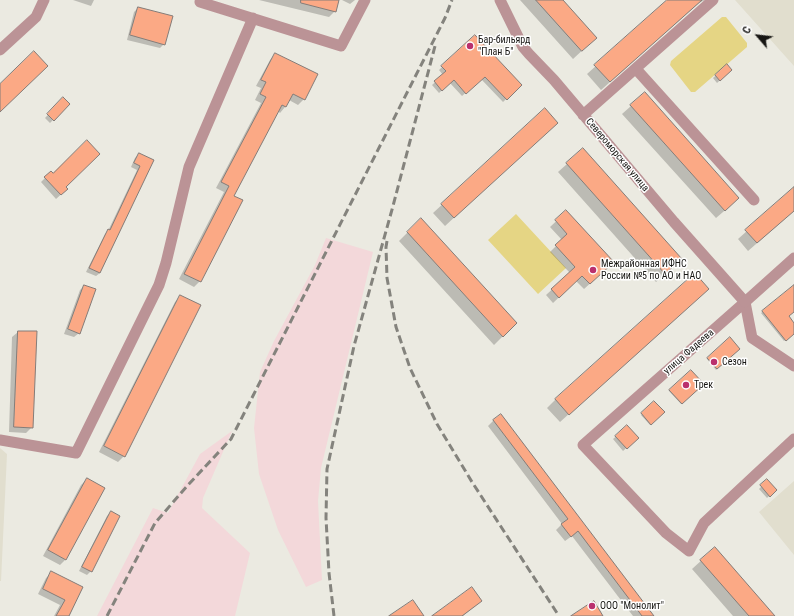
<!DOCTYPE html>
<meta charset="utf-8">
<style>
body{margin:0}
#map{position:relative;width:794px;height:616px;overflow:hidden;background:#ebeae1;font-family:"Roboto Condensed",sans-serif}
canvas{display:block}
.north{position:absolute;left:738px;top:16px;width:40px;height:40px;-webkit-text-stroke:3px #fff;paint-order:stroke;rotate:298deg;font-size:11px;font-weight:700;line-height:16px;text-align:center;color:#171613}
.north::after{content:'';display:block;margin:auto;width:14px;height:18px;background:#171613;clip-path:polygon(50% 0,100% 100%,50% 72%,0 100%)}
</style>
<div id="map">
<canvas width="794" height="616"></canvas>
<div class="north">С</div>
</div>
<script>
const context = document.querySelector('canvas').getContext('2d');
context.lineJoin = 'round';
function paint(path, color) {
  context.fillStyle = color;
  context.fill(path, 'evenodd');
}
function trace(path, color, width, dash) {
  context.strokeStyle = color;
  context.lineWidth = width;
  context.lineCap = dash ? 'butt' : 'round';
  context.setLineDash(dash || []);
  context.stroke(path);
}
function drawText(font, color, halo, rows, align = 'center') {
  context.font = font + ' "Roboto Condensed",sans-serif';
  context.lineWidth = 3;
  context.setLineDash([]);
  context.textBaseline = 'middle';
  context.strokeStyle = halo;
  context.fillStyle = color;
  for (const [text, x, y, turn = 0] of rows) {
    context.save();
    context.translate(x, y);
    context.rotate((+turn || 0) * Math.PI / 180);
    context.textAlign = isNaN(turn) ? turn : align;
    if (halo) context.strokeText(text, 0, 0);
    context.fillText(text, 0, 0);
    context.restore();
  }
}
paint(new Path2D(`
 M 326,238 L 373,252 L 321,468 L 318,501 L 322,580 L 306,587 L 278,530 L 259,474 L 254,428 L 260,372 L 274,341 L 315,265 Z
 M 232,431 L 203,498 L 202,508 L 250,553 L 235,616 L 97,616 L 153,508 L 168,513 L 200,454 Z`), '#f3d8da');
paint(new Path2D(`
 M 735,0 L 794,0 L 794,66 Z
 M 0,448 L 7,454 L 1,581 L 0,581 Z
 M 794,481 L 794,555 L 759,512 Z`), '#e1dece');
paint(new Path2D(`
 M 722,17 L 726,17 L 747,43 L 747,47 L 695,92 L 691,92 L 670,65 L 671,61 Z
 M 516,214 L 566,268 L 538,294 L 488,240 Z`), '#e5d584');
paint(new Path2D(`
 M 73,0 L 94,0 L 91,6 Z
 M 259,0 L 338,0 L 335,11 L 329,17 Z
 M 342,0 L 355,0 L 350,4 Z
 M 520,0 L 561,0 L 587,46 L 573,59 Z
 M 669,0 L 705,0 L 699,3 L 601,90 L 587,74 Z
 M 138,8 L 164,44 L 160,48 L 127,40 L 134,12 Z
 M 475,36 L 521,85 L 503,102 L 481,79 L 462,96 L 450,83 L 439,93 L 432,85 L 443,75 L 439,70 Z
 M 275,54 L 304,99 L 298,105 L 289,100 L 285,107 L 280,113 L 278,111 L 233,196 L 200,281 L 194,287 L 179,279 L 224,192 L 216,188 L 261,103 L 255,100 L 261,88 L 256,86 L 270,60 Z
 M 727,66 L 728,73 L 717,83 L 713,78 Z
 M 63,99 L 69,104 L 50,123 L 45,118 Z
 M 631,106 L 730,206 L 716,218 L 622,114 Z
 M 545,110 L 548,131 L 445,226 L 433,213 Z
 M 139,154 L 153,161 L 100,273 L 96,276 L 86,272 L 105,234 L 108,231 L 137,170 L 131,167 L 135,158 Z
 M 567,164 L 672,268 L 656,282 L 558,172 Z
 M 51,172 L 67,189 L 56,199 L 41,182 Z
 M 794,189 L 794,211 L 748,251 L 738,239 Z
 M 566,212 L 607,268 L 584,289 L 576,281 L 553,303 L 546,295 L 570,273 L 550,252 L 562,240 L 550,227 Z
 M 408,232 L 507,332 L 494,345 L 399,241 Z
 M 84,286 L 79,333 L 74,337 L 64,334 L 80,290 Z
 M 708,289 L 560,422 L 547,408 L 556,399 Z
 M 794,289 L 794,311 L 788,316 L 794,324 L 794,333 L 784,341 L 761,313 Z
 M 181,296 L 124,456 L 118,462 L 99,452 L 175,302 Z
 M 18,332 L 32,427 L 26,433 L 9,432 L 12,337 Z
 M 730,339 L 739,349 L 716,370 L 707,359 Z
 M 691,372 L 702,384 L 681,404 L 669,391 Z
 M 654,402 L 663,412 L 650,425 L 641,415 Z
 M 494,420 L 653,616 L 633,616 L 572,536 L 565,541 L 556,530 L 562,524 L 488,426 Z
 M 627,427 L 637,438 L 623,451 L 613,439 Z
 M 87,479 L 103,488 L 65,560 L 60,565 L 43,556 L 81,485 Z
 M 767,481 L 776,490 L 767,498 L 759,489 Z
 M 111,512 L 91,571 L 87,575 L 79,571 L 107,516 Z
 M 714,549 L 773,616 L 733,616 L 692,569 Z
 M 51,573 L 82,588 L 69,616 L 54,616 L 60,605 L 38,594 L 46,578 Z
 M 481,601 L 463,616 L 433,616 Z`), '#0003');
const building = new Path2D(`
 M 301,0 L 339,0 L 336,12 L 301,3 Z
 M 536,0 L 563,0 L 597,38 L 582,51 Z
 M 667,0 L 702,0 L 610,82 L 594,65 Z
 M 138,7 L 173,16 L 165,45 L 130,35 Z
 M 475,35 L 522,85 L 507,100 L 485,77 L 466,94 L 454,80 L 442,91 L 434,81 L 446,71 L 441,66 Z
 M 34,51 L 48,66 L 0,112 L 0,84 Z
 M 275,53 L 318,74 L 305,100 L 293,94 L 286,107 L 282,105 L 234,196 L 243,200 L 201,282 L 184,274 L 229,186 L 221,182 L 266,97 L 260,94 L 266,82 L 261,80 Z
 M 727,64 L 732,70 L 720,81 L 715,75 Z
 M 645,92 L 739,198 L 725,211 L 630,105 Z
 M 63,97 L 70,104 L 54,121 L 47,114 Z
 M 545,108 L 558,123 L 454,218 L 441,204 Z
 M 87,140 L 100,154 L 66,187 L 68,189 L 61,195 L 44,177 L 51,171 L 53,173 Z
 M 583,148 L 682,259 L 665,274 L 566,163 Z
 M 139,153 L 154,160 L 100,273 L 89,268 L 108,229 L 110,230 L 140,166 L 134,163 Z
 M 794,187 L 794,211 L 757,243 L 745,230 Z
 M 566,210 L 614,262 L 590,284 L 582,276 L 559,298 L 551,289 L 575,267 L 555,245 L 567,234 L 555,220 Z
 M 421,218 L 517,323 L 503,337 L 407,232 Z
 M 695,273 L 709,289 L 569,415 L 555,399 Z
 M 84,285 L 96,289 L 80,334 L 68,329 Z
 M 794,285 L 794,312 L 789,316 L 794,323 L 794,334 L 786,341 L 762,311 Z
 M 180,295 L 201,305 L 125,457 L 104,446 Z
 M 18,331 L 37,331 L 33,428 L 14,427 Z
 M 730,337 L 740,349 L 717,369 L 707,358 Z
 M 691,370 L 704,384 L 682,404 L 669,390 Z
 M 654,401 L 665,412 L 651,425 L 641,413 Z
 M 501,414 L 654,616 L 642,616 L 578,531 L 571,537 L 561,524 L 568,519 L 493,420 Z
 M 627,425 L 639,438 L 627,449 L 615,436 Z
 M 87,478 L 105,488 L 66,560 L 48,550 Z
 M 767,479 L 777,490 L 770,497 L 760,485 Z
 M 111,511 L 120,516 L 92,572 L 82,567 Z
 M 715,547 L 775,616 L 749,616 L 700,560 Z
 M 51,571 L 83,587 L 69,616 L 56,616 L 65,600 L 43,589 Z
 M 472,587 L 482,601 L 462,616 L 432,616 Z
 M 413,600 L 424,616 L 389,616 Z
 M 594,601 L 603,616 L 571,616 Z`);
paint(building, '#fba985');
trace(building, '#847c78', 1);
trace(new Path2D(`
 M 500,0 L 523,47 L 529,54 L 554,80 L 674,222 L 745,302
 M 200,2 L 341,46 L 365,0
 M 0,50 L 36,17 L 44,0
 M 636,69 L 754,200
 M 583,115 L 713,0
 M 745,302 L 583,445 L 666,533 L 689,551 L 704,523 L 794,439
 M 745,302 L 752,338 L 794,366
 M 0,440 L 76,453 L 159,285 L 166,263 L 189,167 L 253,18`), '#bb9396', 11);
trace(new Path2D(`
 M 745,302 L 794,258`), '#bb9396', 11);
trace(new Path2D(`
 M 387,241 L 386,247 L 387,278 L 396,327 L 410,368 L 437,424 L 472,482 L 559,616
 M 107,616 L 155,523 L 188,485 L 231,439 L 445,18 L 452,0
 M 334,616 L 329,573 L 326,518 L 327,469 L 354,346 L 393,206 L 435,46`), '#84837d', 3, [8, 4]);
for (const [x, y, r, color] of [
 [470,46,4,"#ba306d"],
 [593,270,4,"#ba306d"],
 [714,362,4,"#ba306d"],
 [686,385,4,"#ba306d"],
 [592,606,4,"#ba306d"]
]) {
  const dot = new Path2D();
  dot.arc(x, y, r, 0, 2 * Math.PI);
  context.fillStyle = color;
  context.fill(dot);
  trace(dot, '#fff', 1.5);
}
drawText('10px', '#171613', '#fff', [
 ["Бар-бильярд",478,40],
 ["\"План Б\"",478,52],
 ["Межрайонная ИФНС",601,264],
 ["России №5 по АО и НАО",601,276],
 ["Сезон",722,362],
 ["Трек",694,385],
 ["ООО \"Монолит\"",600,606]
], 'left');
drawText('10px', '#171613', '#fff', [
 ["Североморская улица",617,155,50],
 ["улица Фадеева",689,352,-41]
]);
</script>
